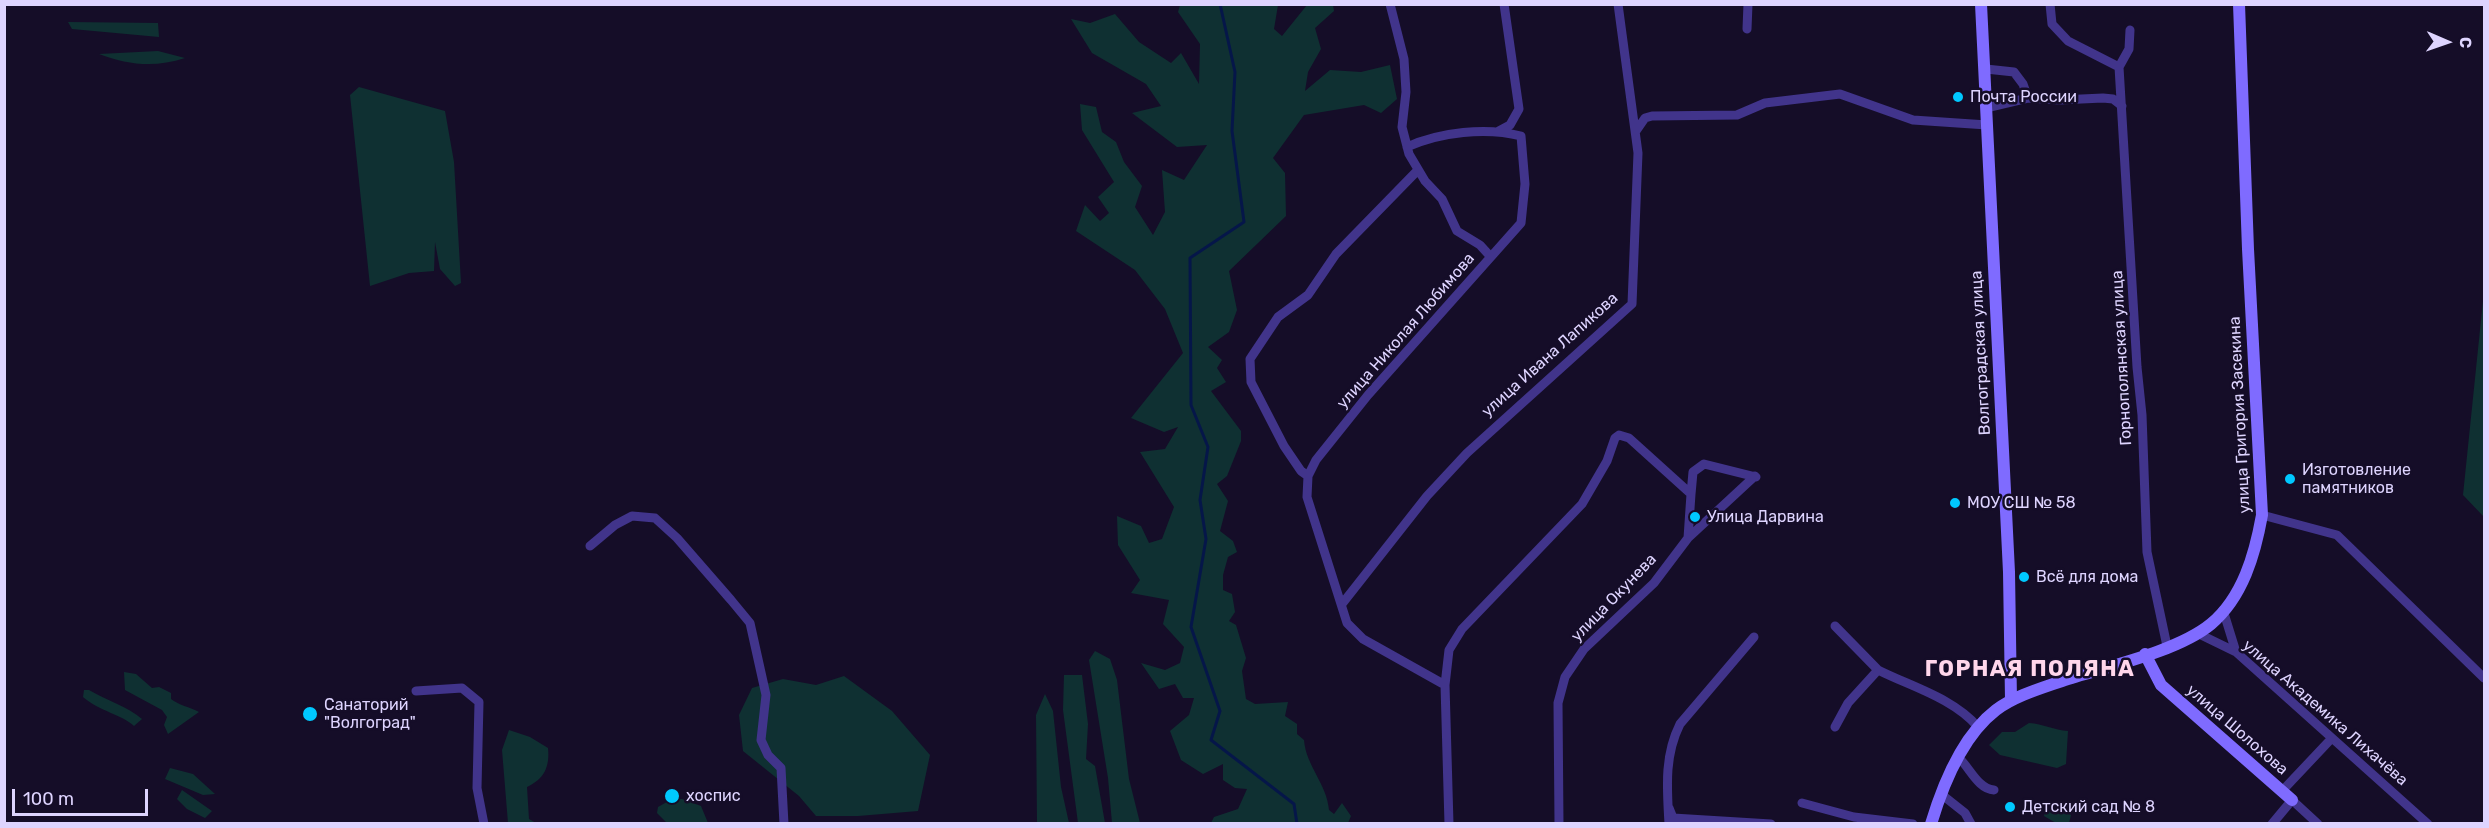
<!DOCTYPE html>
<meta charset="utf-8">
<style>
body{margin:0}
#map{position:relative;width:2489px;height:828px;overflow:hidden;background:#150d28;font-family:Rubik,sans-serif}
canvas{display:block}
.frame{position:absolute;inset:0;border:6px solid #ded4ff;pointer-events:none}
.north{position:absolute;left:2417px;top:12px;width:60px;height:60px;-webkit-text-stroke:4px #150d28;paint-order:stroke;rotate:92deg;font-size:16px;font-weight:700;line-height:24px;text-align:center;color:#ded4ff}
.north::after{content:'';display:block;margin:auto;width:21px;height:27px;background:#ded4ff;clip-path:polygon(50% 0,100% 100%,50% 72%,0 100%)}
.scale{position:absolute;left:12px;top:789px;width:136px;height:27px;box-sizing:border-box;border:3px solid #ded4ff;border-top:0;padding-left:8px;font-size:18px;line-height:21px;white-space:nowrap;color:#ded4ff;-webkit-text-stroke:4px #150d28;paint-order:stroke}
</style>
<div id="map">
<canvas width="2489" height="828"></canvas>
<div class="frame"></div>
<div class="north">С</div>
<div class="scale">100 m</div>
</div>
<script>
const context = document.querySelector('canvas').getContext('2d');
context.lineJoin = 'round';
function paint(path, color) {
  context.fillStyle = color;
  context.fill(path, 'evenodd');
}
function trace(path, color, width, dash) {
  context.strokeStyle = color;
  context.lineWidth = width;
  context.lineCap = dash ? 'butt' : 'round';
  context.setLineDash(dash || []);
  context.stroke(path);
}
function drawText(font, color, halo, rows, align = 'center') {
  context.font = font + ' Rubik,sans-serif';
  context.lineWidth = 5;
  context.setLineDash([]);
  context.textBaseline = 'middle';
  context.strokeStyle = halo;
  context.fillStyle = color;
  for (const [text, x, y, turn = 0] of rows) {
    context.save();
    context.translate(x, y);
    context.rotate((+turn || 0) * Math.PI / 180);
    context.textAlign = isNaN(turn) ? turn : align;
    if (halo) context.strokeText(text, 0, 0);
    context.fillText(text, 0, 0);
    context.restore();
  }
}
paint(new Path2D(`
 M 1180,5 L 1278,5 L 1274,29 L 1282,36 L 1307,5 L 1333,5 L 1334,11 L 1315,28 L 1321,49 L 1308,72 L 1305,91 L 1330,70 L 1361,72 L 1390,65 L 1397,99 L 1381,113 L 1364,105 L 1304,115 L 1273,158 L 1285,173 L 1286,216 L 1229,271 L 1237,310 L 1229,332 L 1208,347 L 1222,360 L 1217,368 L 1226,382 L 1211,391 L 1241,431 L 1241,441 L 1227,476 L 1217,484 L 1228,501 L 1220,531 L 1233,541 L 1237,552 L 1228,557 L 1223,575 L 1223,590 L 1232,594 L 1235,612 L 1229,621 L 1236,625 L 1246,658 L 1242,671 L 1246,699 L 1255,704 L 1288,702 L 1285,716 L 1297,724 L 1297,734 L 1304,740 C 1306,766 1327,784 1329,810 L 1334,814 L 1342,803 L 1351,816 L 1348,823 L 1211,823 L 1214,817 L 1238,809 L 1247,789 L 1235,788 L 1223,780 L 1223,764 L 1203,774 L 1181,760 L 1170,731 L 1189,715 L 1194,698 L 1183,698 L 1175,684 L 1159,689 L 1141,663 L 1165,670 L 1180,663 L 1184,647 L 1163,624 L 1169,600 L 1131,593 L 1140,580 L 1118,545 L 1117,516 L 1141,526 L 1149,543 L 1162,539 L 1174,507 L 1140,452 L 1165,449 L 1178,427 L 1164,432 L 1131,418 L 1183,353 L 1165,309 L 1135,270 L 1076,231 L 1085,205 L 1100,221 L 1109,213 L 1098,197 L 1114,182 L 1082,130 L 1080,104 L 1096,107 L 1102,132 L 1116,142 L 1124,162 L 1142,186 L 1135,207 L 1153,235 L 1165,212 L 1162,170 L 1184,180 L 1207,145 L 1177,147 L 1132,113 L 1161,106 L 1146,84 L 1092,53 L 1071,19 L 1090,23 L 1115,14 L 1139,42 L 1171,63 L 1181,53 L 1199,84 L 1200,44 L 1178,12 Z
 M 68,22 L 158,23 L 159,37 L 72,29 Z
 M 158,51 L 185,58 C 155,68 128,65 99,54 Z
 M 359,87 L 445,111 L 454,162 L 461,283 L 455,286 L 440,269 L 435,242 L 434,271 L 409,273 L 370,286 L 350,95 Z
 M 2484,291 L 2484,517 L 2463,495 Z
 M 1095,651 L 1110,659 L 1117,680 L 1129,779 L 1140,823 L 1112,823 L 1108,778 L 1089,660 Z
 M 124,672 L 136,674 L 152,688 L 159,687 L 171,693 L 171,699 C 178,705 190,707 199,712 L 168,734 L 164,725 L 167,717 L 162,710 L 125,690 Z
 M 1064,675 L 1082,675 L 1088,724 L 1086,759 L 1095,766 L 1105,823 L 1078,823 L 1063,710 Z
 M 844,676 L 892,711 L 930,755 L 918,811 L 858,816 L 816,816 L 799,796 L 743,751 L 739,715 L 752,688 L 783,679 L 816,685 Z
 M 84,690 L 89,690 C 107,701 127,706 142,719 L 134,726 C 123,715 99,711 83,697 Z
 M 1045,694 L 1053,711 L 1061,787 L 1069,823 L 1037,823 L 1036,715 Z
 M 2029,723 C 2043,724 2054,730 2068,731 L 2066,764 L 2057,768 L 2000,755 L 1989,745 L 2002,732 L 2015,732 Z
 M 509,730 L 530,737 L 548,748 C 550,767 544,779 527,787 L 529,819 L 536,823 L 508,823 L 502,750 Z
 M 170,768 L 193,774 L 215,794 L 203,795 L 165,779 Z
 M 182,790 L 212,811 L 205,818 L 187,809 L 177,799 Z
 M 672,799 L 682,799 L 701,806 L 708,823 L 667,823 L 657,813 L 658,807 Z
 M 2055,801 L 2071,815 L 2069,823 L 2056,823 L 2044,816 L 2046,803 Z`), '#0f3032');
trace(new Path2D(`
 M 1220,4 L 1235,72 L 1232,131 L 1244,222 L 1190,258 L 1191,405 L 1208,447 L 1200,500 L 1206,539 L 1191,627 L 1220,711 L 1211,740 L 1294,804 L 1297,824`), '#051649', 3);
trace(new Path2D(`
 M 1390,4 L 1404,59 L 1406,92 L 1402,127 L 1409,154 L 1425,181 L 1442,199 L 1457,231 L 1480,245 L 1490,256
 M 2050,4 L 2052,24 L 2068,41 L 2119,67 L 2129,49 L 2130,30
 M 1747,29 L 1748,4
 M 2119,67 L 2137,367 L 2142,415 L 2147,552 L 2167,646
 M 1986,69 L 2014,72 L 2023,84 L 2028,98
 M 1986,108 L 2028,98 L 2060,100 L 2103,98 L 2113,99 L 2122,106
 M 1636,131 L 1645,118 L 1652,116 L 1737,115 L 1765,103 L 1840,94 L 1913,120 L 1987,125
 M 1497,132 L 1510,125 L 1519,109 L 1504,4
 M 1407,147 C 1440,132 1486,127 1521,136 L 1525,184 L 1521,223 L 1368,395 L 1316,460 L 1308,476 L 1307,497 L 1347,623 L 1363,639 L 1445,685
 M 1308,476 L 1301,471 L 1284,446 L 1251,382 L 1250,359 L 1278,317 L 1308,295 L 1336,254 L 1417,171
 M 1691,494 L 1693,472 L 1704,464 L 1756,477
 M 2262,515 L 2337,535 L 2484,678
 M 590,546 L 615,525 L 632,516 L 655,518 L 677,538 L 731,600 L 750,623 L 766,695 L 761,740 L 768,755 L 781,768 L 784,824
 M 1342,604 L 1427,496 L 1467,453 L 1632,304 L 1638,153 L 1618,4
 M 2223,610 L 2236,652
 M 1835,626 L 1878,670
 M 2197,633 L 2236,652 L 2428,824
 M 416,691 L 462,688 L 479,702 L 477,788 L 484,824
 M 1835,727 L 1848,703 L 1878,670 C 1912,687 1953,698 1978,727
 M 1959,758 C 1970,768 1978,789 1994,790
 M 2282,791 L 2332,738
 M 1941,794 L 1965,813 L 1971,824
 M 1802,803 L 1854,817 L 1913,824
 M 1669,808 L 1673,818 L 1771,824
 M 1449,824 L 1445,685 L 1449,650 L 1462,629 L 1582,504 L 1607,461 L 1615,438 L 1619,435 L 1629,438 L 1691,494 L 1688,538
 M 1559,824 L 1558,703 L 1565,677 L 1584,649 L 1654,583 L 1688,538 L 1755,476
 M 1669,824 C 1667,788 1664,756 1680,724 L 1754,637
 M 2272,824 L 2292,800 L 2318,824`), '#41348b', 9);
trace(new Path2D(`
 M 1981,4 L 2009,572 L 2011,700
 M 2145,654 L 2161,685 L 2292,800
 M 1931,824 C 1943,784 1962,736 1996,710 C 2015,696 2039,689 2062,681 C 2105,667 2177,652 2211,624 C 2243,597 2255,554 2262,515 L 2248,249 L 2239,4`), '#7f6bff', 12);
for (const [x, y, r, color] of [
 [1958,97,6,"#00c8ff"],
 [2290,479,6,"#00c8ff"],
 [1955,503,6,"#00c8ff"],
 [1695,517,6,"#00c8ff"],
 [2024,577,6,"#00c8ff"],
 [310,714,8,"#00c8ff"],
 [672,796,8,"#00c8ff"],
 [2010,807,6,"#00c8ff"]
]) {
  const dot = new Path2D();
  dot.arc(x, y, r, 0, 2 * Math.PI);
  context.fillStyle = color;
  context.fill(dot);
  trace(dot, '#150d28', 2);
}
drawText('16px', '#ded4ff', '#150d28', [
 ["Почта России",1970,97],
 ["Изготовление",2302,470],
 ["памятников",2302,488],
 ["МОУ СШ № 58",1967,503],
 ["Улица Дарвина",1707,517],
 ["Всё для дома",2036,577],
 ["Санаторий",324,705],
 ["\"Волгоград\"",324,723],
 ["хоспис",686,796],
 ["Детский сад № 8",2022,807]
], 'left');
drawText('16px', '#ded4ff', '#150d28', [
 ["улица Николая Любимова",1406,331,-49],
 ["Волгоградская улица",1981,353,-93],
 ["улица Ивана Лапикова",1550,355,-42],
 ["Горнополянская улица",2122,358,-93],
 ["улица Григория Засекина",2240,415,-93],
 ["улица Окунева",1614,598,-46],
 ["улица Академика Лихачёва",2325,713,41],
 ["улица Шолохова",2237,730,41]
]);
context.letterSpacing = '1.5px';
drawText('bold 22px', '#ffd6eb', '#150d28', [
 ["ГОРНАЯ ПОЛЯНА",2030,670]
]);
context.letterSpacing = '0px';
</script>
